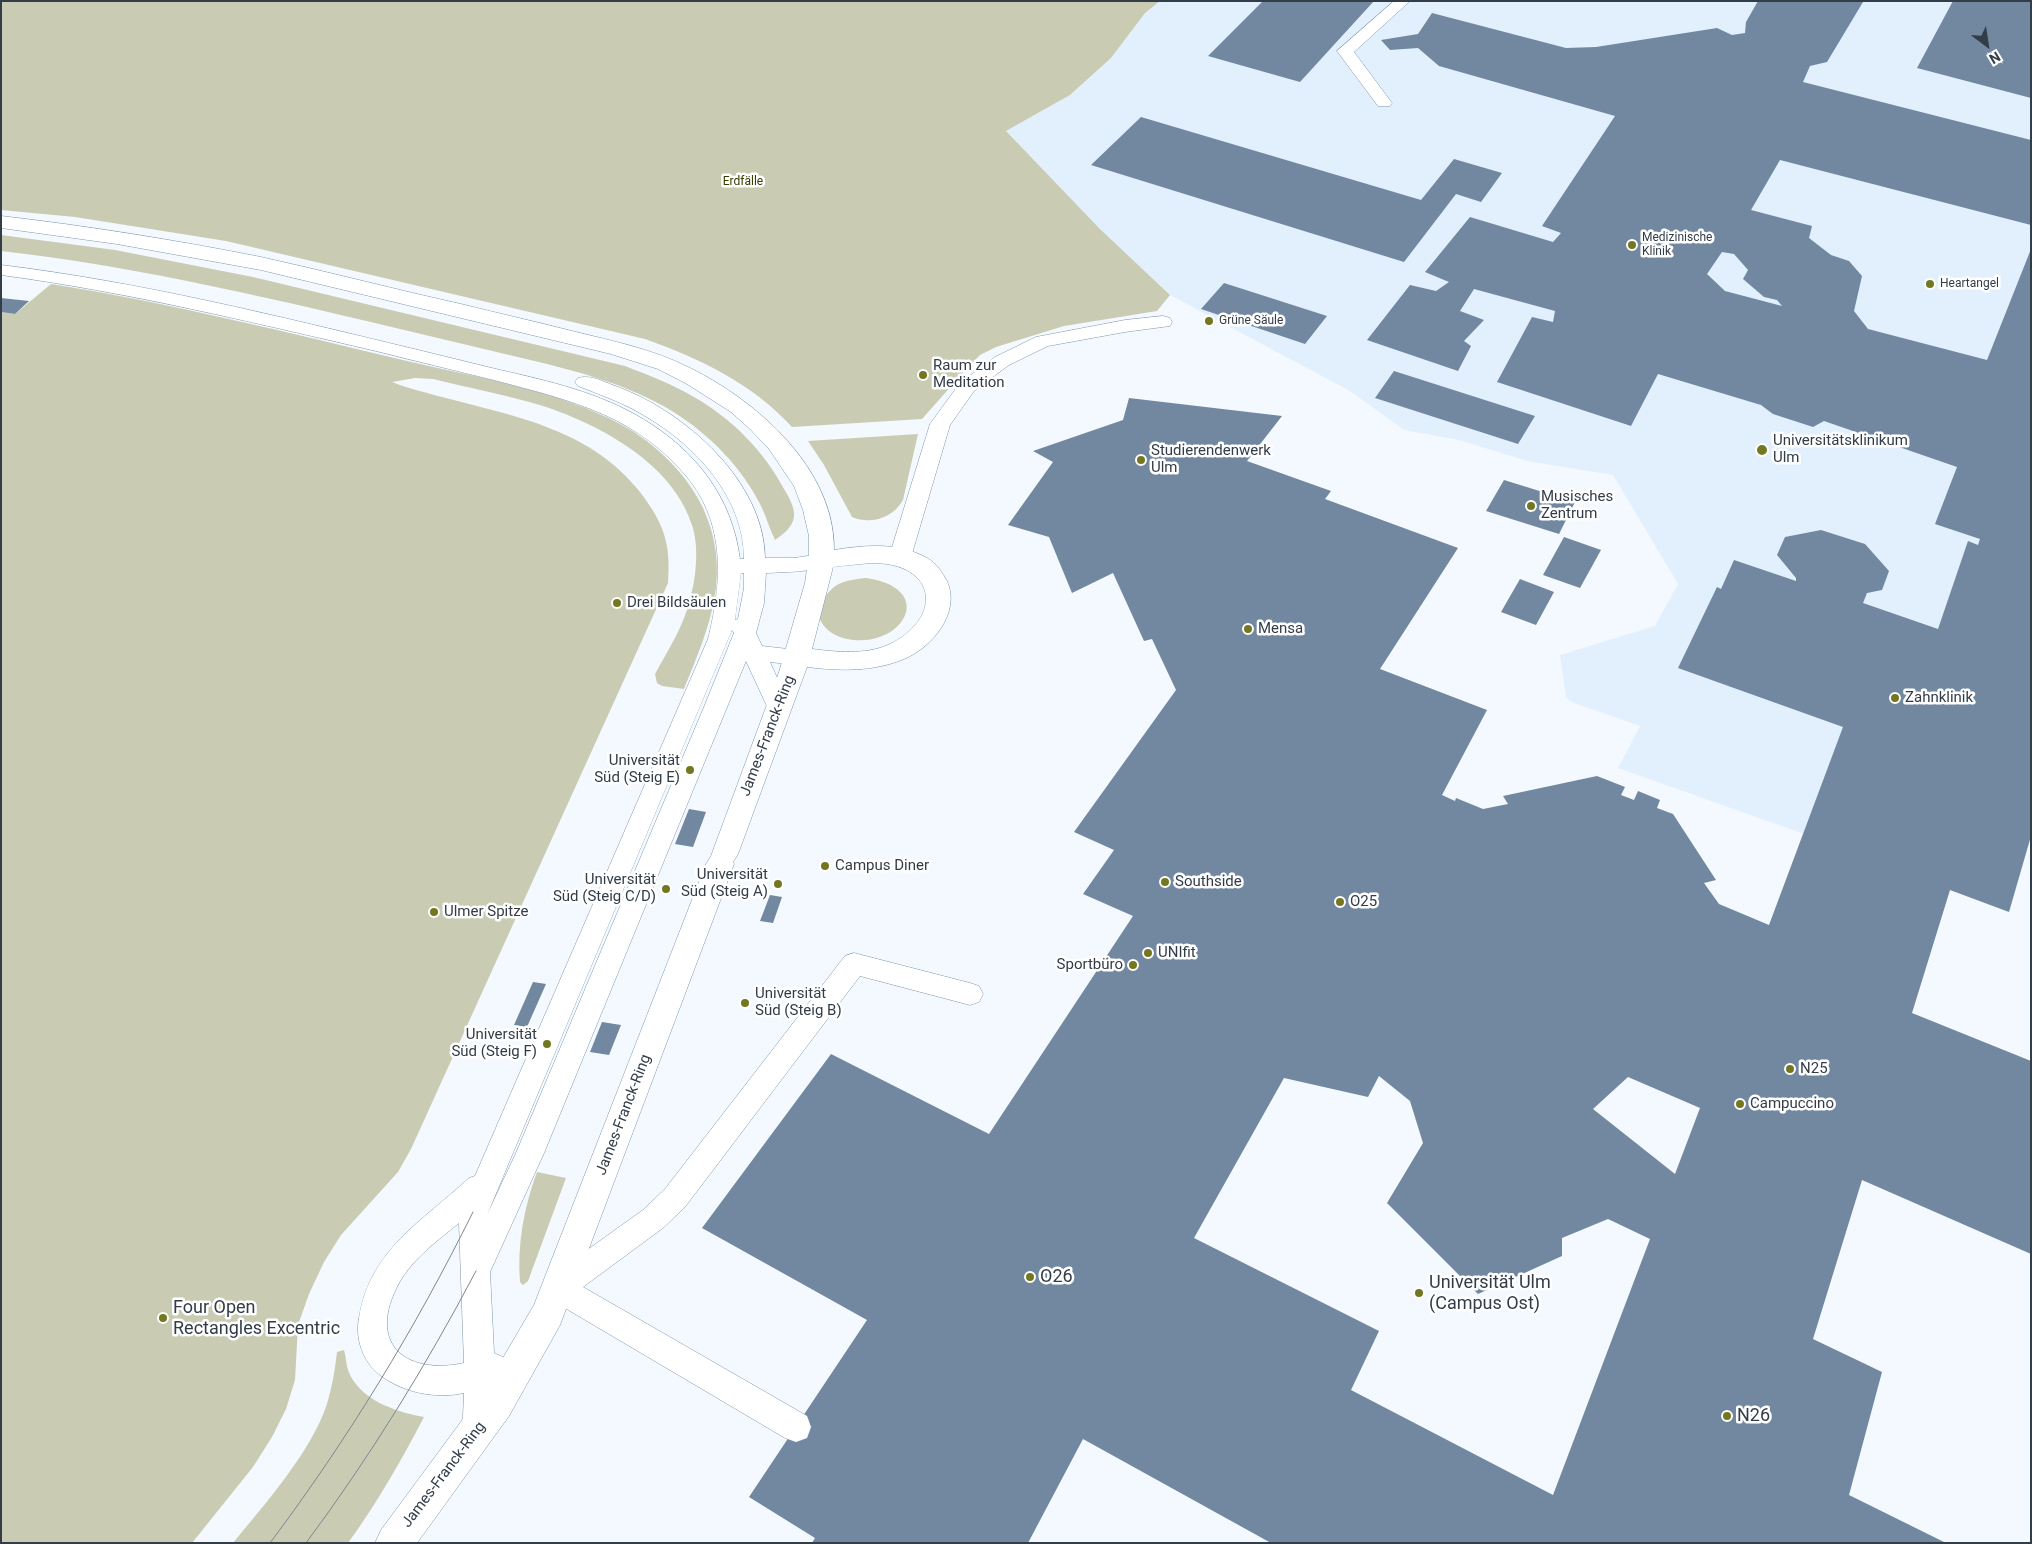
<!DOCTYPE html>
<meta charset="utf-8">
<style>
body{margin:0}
#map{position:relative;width:2032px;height:1544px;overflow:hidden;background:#f3f9fe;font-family:Roboto,sans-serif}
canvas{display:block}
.frame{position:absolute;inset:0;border:2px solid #323d48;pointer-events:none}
.north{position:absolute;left:1962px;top:20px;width:50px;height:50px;-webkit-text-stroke:4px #fff;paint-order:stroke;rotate:149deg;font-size:14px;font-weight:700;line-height:20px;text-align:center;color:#323d48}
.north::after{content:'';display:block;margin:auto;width:18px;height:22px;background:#323d48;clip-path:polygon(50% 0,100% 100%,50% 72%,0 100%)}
</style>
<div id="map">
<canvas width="2032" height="1544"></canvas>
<div class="frame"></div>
<div class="north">N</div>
</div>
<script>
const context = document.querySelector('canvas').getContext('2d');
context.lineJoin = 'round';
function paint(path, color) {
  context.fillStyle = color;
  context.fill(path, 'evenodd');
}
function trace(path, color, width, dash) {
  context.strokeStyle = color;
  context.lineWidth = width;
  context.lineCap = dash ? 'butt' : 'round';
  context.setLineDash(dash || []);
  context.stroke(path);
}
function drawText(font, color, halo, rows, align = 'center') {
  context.font = font + ' Roboto,sans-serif';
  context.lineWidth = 5;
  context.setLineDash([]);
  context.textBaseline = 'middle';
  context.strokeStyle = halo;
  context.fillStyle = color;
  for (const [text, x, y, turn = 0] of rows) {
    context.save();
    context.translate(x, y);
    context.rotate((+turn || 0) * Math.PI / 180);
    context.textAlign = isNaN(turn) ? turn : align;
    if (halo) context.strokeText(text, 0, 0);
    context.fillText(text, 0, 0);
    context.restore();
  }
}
paint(new Path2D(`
 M 1160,1 L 2031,1 L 2031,836 L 2009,912 L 1804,834 L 1618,768 L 1640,726 L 1574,703 L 1566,698 L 1560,655 L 1655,626 L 1678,584 L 1613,475 L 1527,461 L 1459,440 L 1404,430 L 1350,391 L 1170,295 L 1100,229 L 1006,131 L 1070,95 L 1111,58 L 1145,13 Z`), '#e2f0fe');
paint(new Path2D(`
 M 1,1 L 1160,1 L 1145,13 L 1111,58 L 1070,95 L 1006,131 L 1100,229 L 1170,295 L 1157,311 L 1064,326 L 996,347 L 980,355 L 969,366 L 922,419 L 792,427 C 753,384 699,358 645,339 L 226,241 L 75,217 L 1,210 Z
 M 1,235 L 115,250 L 253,277 L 625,366 C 648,375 672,384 694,397 C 731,418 764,451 784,489 C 789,497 795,508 794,517 C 792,528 783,534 775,540 C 770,530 767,519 762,508 C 743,468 709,434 672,411 C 627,384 577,371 526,359 C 491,351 456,342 421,334 C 282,301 143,267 1,251 Z
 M 51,284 C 171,303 289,333 407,361 C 476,377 560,391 622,425 C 655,443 687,474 703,508 C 733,574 709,628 684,689 L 662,686 L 657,683 L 655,674 C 668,650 684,626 690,599 C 696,578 699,550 693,528 C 675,465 601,425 543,406 C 507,395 469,388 433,379 L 415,378 L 392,382 C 409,389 428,393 446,398 C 518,417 591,430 640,492 C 664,524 671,543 668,583 L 411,1149 L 398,1172 L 341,1235 L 324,1262 L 309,1294 L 298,1325 L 295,1380 L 286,1409 L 272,1437 L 253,1467 L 192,1543 L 1,1543 L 1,312 L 15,314 Z
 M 918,434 L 903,500 C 893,518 871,525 852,517 L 824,465 L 808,441 Z
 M 866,578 C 941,589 900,653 843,638 C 829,634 821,625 817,612 C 830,585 837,581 866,578 Z
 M 537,1172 L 566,1178 L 528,1281 L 523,1285 L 520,1282 C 517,1245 524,1207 537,1172 Z
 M 344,1350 C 346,1357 346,1364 348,1370 C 359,1400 396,1412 424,1417 C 401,1461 377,1503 348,1543 L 233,1543 C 265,1504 311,1452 327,1404 C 332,1387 335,1370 337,1352 Z`), '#c9ccb2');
paint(new Path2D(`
 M 1263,1 L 1374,1 L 1300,82 L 1208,56 Z
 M 1758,1 L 1863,2 L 1827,62 L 1810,66 L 1803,82 L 2031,140 L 2031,225 L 1780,160 L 1751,210 L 1812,226 L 1809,238 L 1831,255 L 1849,261 L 1862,276 L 1854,311 L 1868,329 L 1987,360 L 2031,249 L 2031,836 L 2009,912 L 1950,890 L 1912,1013 L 2031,1061 L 2031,1254 L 1862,1180 L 1813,1339 L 1882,1372 L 1849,1495 L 1946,1543 L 1271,1543 L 1083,1439 L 1028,1543 L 812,1543 L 815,1538 L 749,1497 L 867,1320 L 702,1228 L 831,1054 L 989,1134 L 1133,916 L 1083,894 L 1114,850 L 1074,832 L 1176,690 L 1152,639 L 1144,641 L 1113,573 L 1072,593 L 1049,537 L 1008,525 L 1053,462 L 1033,451 L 1123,420 L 1129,398 L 1282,416 L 1247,461 L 1331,491 L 1325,499 L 1458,548 L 1380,669 L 1487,710 L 1442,795 L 1455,801 L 1456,798 L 1483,809 L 1508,804 L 1503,796 L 1597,776 L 1625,787 L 1621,795 L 1634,800 L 1638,791 L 1660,800 L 1657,808 L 1673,814 L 1716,880 L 1704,883 L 1719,904 L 1769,925 L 1843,727 L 1678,668 L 1717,587 L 1721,589 L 1734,560 L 1796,581 L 1796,578 L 1777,555 L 1785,537 L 1821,530 L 1865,544 L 1889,571 L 1882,590 L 1867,593 L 1863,603 L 1938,629 L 1968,541 L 1978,545 L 1980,539 L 1935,524 L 1957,467 L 1824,421 L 1813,427 L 1773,414 L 1761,405 L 1658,374 L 1631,426 L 1497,382 L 1532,317 L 1553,322 L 1555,311 L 1474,289 L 1460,311 L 1484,320 L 1464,341 L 1471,346 L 1458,371 L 1367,340 L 1410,285 L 1436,291 L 1449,282 L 1425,272 L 1470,217 L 1553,242 L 1561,233 L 1542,226 L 1615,116 L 1439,66 L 1418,48 L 1390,50 L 1381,40 L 1418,34 L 1432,13 L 1566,48 L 1596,47 L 1717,28 L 1732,35 L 1745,33 L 1746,22 ZM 1722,252 L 1734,254 L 1748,270 L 1743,279 L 1764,297 L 1777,300 L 1782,306 L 1725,291 L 1707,274 ZM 1379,1076 L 1410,1101 L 1423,1143 L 1387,1203 L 1478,1294 L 1562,1256 L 1562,1238 L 1608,1219 L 1650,1239 L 1553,1495 L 1351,1390 L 1379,1331 L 1194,1238 L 1284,1078 L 1368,1097 ZM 1628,1077 L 1700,1108 L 1675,1174 L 1593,1109 Z
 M 1953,1 L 2031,1 L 2031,98 L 1917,68 Z
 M 1141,117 L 1421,200 L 1454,159 L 1502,173 L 1481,202 L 1456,194 L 1404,262 L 1091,165 Z
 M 1224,283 L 1327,316 L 1305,344 L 1201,309 Z
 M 1,298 L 29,301 L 15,314 L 1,312 Z
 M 1394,371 L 1535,416 L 1518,444 L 1375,398 Z
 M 1504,480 L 1575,502 L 1559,534 L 1486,511 Z
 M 1564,537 L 1601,550 L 1580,588 L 1543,575 Z
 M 1520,579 L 1554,592 L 1536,625 L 1501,612 Z
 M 689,809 L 706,812 L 693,847 L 675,844 Z
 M 770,895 L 782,897 L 773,923 L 760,921 Z
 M 533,982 L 546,984 L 527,1027 L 514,1025 Z
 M 602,1022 L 621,1025 L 609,1055 L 590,1052 Z`), '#7188a0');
const service = new Path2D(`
 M 1394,1 L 1410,1 L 1354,52 L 1392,103 L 1390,106 L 1378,106 L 1337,51 Z
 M 1,265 C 141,282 277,316 414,349 C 443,356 471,363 500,370 C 549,381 600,393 643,419 C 696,451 732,497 740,559 L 744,559 C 744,497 695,445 645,416 C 624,403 601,395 578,386 L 575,382 L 578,378 C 591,374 606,383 618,387 C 685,412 764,481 765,558 L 794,558 L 821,554 L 829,556 L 832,561 L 829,566 C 808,572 787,572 766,573 L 764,603 L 756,633 L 762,646 L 805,651 L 808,657 L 805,663 L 797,665 L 770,662 L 791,709 L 787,715 L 779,717 L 771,715 L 746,661 L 544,1153 L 490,1272 L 494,1353 L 505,1358 L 509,1368 L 505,1378 L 495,1382 L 493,1417 L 486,1438 L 475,1442 L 464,1438 L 460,1427 L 463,1417 L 464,1393 C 437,1399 403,1393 380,1375 C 363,1362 355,1339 359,1318 C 370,1249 422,1222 469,1178 L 475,1176 L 708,639 C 722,583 726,524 687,477 C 665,450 636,429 605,415 C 569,399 532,390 494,380 C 454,370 415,361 376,351 C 251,322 128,292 1,275 ZM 741,573 L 744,573 L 744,588 L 738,619 L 735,620 ZM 732,630 L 734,633 L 704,707 L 516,1153 L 487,1215 ZM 459,1223 L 464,1363 C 409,1375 368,1347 396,1289 C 409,1261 436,1242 459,1223 Z
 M 1163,316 L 1170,318 L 1172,322 L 1170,326 L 1125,332 L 1048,346 L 1009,365 L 974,391 L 950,425 L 911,557 L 908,562 L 900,564 L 892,562 L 889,557 L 930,424 L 960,383 L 995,357 L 1036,337 L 1125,320 Z
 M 854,953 L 970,983 L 979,986 L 983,994 L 979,1002 L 970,1005 L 860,976 L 685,1207 L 663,1228 L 583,1287 L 807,1416 L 811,1427 L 807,1438 L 796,1442 L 785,1438 L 548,1298 L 543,1288 L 548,1278 L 643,1210 L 665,1189 L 845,956 Z`);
const minor = new Path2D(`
 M 1,216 C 88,226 175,240 261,257 C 329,272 397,290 465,305 C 501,314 537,322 572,331 C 612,341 653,349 690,368 C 757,401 835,469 834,550 C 866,545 898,542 927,558 C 936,563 942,572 947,581 C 961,612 933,647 904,659 C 873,672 840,671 807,667 L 738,854 L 733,862 L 734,864 L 560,1325 L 509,1416 L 417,1543 L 375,1543 L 381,1530 L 483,1392 L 534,1305 L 706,864 L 711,856 L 779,672 L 805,583 L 809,555 L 809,536 L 803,510 L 794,486 L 769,449 L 750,429 L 731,412 L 687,384 L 658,369 L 611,354 L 261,270 L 117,244 L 1,228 ZM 871,563 C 938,562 944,619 888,645 C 865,655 836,652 812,649 L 833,567 Z`);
trace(service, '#7c96b0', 1);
trace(minor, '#7c96b0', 1);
paint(service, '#fff');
paint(minor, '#fff');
trace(new Path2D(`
 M 270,1543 C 348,1439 415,1329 473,1212
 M 306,1543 C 370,1457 426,1366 476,1271`), '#7d868f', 1);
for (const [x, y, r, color] of [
 [1632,245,5,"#737820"],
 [1930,284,5,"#737820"],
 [1209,321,5,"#737820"],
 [923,375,5,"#737820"],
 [1762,450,6,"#737820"],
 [1141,460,5,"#737820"],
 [1531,506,5,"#737820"],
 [617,603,5,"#737820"],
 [1248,629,5,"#737820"],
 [1895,698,5,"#737820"],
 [690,770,5,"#737820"],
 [825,866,5,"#737820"],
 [1165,882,5,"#737820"],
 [778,884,5,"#737820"],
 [666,889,5,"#737820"],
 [1340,902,5,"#737820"],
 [434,912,5,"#737820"],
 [1148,953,5,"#737820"],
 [1133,965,5,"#737820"],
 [745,1003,5,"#737820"],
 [547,1044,5,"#737820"],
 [1790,1069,5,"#737820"],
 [1740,1104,5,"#737820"],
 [1030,1277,5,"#737820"],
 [1419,1293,5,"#737820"],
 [163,1318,5,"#737820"],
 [1727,1416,5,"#737820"]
]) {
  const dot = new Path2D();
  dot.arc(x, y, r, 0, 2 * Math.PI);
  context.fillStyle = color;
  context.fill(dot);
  trace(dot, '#fff', 2);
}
drawText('12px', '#3a3c02', '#fff', [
 ["Erdfälle",743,182]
]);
drawText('12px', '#323d48', '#fff', [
 ["Medizinische",1642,238],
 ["Klinik",1642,252],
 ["Heartangel",1940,284],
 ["Grüne Säule",1219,321]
], 'left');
drawText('15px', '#323d48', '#fff', [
 ["Raum zur",933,366],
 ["Meditation",933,383],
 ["Universitätsklinikum",1773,441],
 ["Ulm",1773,458],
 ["Studierendenwerk",1151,451],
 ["Ulm",1151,468],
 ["Musisches",1541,497],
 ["Zentrum",1541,514],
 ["Drei Bildsäulen",627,603],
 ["Mensa",1258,629],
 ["Zahnklinik",1905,698],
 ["Universität",680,761,"right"],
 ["Süd (Steig E)",680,778,"right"],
 ["Campus Diner",835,866],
 ["Universität",768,875,"right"],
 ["Süd (Steig A)",768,892,"right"],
 ["Universität",656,880,"right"],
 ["Süd (Steig C/D)",656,897,"right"],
 ["Southside",1175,882],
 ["O25",1350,902],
 ["Ulmer Spitze",444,912],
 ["UNIfit",1158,953],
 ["Sportbüro",1123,965,"right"],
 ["Universität",755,994],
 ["Süd (Steig B)",755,1011],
 ["Universität",537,1035,"right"],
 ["Süd (Steig F)",537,1052,"right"],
 ["N25",1800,1069],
 ["Campuccino",1750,1104]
], 'left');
drawText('15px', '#323d48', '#fff', [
 ["James-Franck-Ring",768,736,-69],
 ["James-Franck-Ring",624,1115,-69],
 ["James-Franck-Ring",444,1475,-53]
]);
drawText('18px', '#323d48', '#fff', [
 ["O26",1040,1277],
 ["Universität Ulm",1429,1283],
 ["(Campus Ost)",1429,1304],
 ["Four Open",173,1308],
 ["Rectangles Excentric",173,1329],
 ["N26",1737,1416]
], 'left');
</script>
